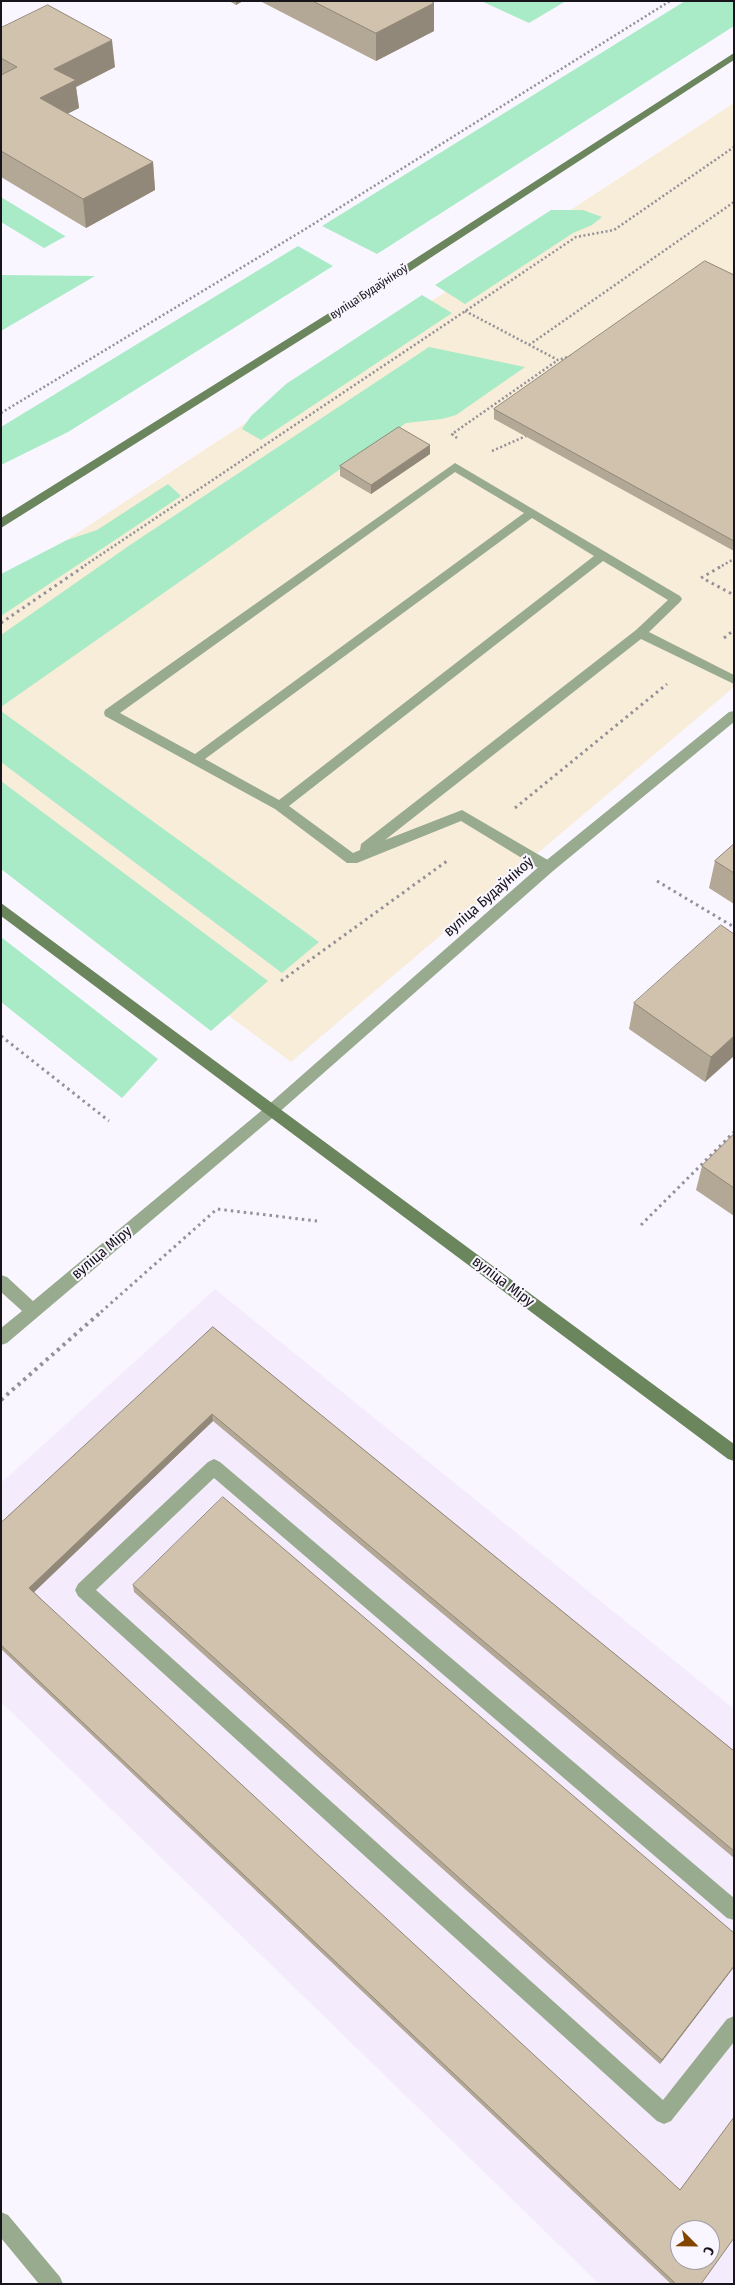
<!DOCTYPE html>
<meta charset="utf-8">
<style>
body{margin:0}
#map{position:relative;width:735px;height:2285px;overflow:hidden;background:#faf6ff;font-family:"Fira Sans Condensed",sans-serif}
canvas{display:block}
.frame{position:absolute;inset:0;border:2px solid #18141c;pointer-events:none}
.north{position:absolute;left:670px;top:2220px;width:50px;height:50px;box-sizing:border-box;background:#faf6ff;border:1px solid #a09ca4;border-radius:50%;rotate:113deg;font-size:14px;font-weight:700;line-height:20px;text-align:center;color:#18141c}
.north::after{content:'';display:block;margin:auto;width:18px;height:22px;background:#814500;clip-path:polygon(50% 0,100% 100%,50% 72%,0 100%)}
</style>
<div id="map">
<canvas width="735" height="2285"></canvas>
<div class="frame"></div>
<div class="north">С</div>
</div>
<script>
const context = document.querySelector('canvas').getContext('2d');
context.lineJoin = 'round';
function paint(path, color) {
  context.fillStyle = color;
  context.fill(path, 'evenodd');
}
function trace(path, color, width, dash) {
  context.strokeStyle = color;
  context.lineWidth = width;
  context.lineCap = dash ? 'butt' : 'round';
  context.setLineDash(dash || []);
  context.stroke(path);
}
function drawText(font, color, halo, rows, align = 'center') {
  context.font = font + ' "Fira Sans Condensed",sans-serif';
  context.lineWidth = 4;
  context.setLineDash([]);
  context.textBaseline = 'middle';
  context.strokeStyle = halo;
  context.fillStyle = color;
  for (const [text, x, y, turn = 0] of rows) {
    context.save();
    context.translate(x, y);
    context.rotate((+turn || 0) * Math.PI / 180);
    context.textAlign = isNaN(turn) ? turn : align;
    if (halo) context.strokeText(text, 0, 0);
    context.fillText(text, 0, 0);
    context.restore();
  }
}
paint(new Path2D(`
 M 734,103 L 734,687 L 291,1062 L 1,846 L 1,583 Z`), '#f8edd8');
paint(new Path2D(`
 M 215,1289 L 734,1709 L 734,2284 L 599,2284 L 1,1702 L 1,1483 ZM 680,2230 L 710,2230 L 710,2260 L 680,2260 Z`), '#f4ebfd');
paint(new Path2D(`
 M 481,1 L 566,1 L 529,23 Z
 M 685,1 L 734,1 L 734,26 L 377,254 L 322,226 Z
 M 1,197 L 65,236 L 66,236 L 44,248 L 1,222 Z
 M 551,210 L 583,210 L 602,217 L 592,225 L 573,233 L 465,304 L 435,285 Z
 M 298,246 L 333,266 L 68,432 L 1,465 L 1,427 Z
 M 1,275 L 95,276 L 1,331 Z
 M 422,295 L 452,313 L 261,440 L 242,429 L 251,416 L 286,384 Z
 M 429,347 L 525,367 L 456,415 L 442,419 L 406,423 L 1,707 L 1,635 L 130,545 Z
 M 168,484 L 181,496 L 1,616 L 1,574 L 67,540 L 97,530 Z
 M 1,711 L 319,942 L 282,973 L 1,762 Z
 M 1,781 L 268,981 L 211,1031 L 1,869 Z
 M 1,937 L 158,1059 L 122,1098 L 1,1002 Z`), '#aaebc7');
trace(new Path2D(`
 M 465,311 L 558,360 L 571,356
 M 529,345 L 734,202
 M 1,413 L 307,228 L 670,1
 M 457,438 L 452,434 L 558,360
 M 492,451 L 526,436
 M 81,568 L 576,237 L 614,230 L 734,147
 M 718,568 L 734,559`), '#949099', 2.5, [2, 2.5]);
trace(new Path2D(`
 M 701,578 L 720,567
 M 706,580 L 734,595
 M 1,623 L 83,567
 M 724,638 L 734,630
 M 515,808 L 667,684
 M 657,881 L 734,927
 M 281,981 L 447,861
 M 1,1036 L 109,1121
 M 641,1225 L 734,1132
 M 101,1312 L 217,1209 L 317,1221`), '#949099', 3, [2.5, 4]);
trace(new Path2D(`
 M 1,1400 L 102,1311`), '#949099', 4, [3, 4.5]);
paint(new Path2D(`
 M 455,463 L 680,596 L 682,599 L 680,602 L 649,632 L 734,675 L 734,684 L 641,639 L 385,840 L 462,810 L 553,863 L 555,867 L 553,871 L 543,871 L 461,821 L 357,863 L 347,863 L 275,809 L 105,716 L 104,713 L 105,710 ZM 455,472 L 524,513 L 195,754 L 120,713 ZM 532,518 L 594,556 L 279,800 L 205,759 ZM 603,561 L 668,600 L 636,630 L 361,844 L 360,850 L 353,853 L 289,806 Z
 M 272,1104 L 277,1106 L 279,1110 L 277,1114 L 7,1343 L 1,1345 L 1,1328 L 22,1311 L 1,1292 L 1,1275 L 7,1277 L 33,1301 L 267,1106 Z
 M 214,1459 L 220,1462 L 734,1898 L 734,1920 L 727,1918 L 214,1478 L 96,1590 L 663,2100 L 727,2019 L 734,2016 L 734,2042 L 671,2121 L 664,2124 L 657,2121 L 78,1596 L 75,1590 L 78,1584 L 208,1462 Z
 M 1,2212 L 8,2215 L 60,2277 L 63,2284 L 39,2284 L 1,2238 Z`), '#98ab8f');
paint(new Path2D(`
 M 734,711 L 734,722 L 553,871 L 277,1114 L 272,1116 L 267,1114 L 265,1110 L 267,1106 L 543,863 L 729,712 Z`), '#98ab8f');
paint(new Path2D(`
 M 734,53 L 734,60 L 401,277 L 1,528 L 1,518 L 393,273 Z
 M 1,903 L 734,1444 L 734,1461 L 728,1459 L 1,916 Z`), '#6b865d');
paint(new Path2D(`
 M 229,1 L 243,1 L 236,5 Z
 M 260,1 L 431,1 L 434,3 L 434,31 L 376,61 Z
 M 1,28 L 115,67 L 76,87 L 79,108 L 67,114 L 153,162 L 155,190 L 86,228 L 1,177 Z
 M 734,275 L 734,551 L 494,419 L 494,409 Z
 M 430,454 L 371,494 L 340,476 L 340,466 Z
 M 734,844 L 734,904 L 709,888 L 715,861 Z
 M 734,934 L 734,1056 L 705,1082 L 629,1029 L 634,1003 Z
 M 734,1134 L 734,1216 L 696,1190 L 702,1166 Z
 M 213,1327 L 734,1751 L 734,1858 L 213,1421 L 34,1592 L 701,2284 L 671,2284 L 1,1649 L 1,1523 Z
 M 133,1585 L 734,1933 L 734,1967 L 660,2064 L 134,1592 Z`), '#b3a795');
paint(new Path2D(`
 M 236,1 L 243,1 L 236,5 Z
 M 434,3 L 434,31 L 376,61 L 376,33 Z
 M 112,40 L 115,67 L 76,87 L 79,108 L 43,126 L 40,98 L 54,69 Z
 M 153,162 L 155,190 L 86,228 L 83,199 Z
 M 430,445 L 430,454 L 371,494 L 371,485 Z
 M 734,1036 L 734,1056 L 705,1082 L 711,1057 Z
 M 212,1414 L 213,1421 L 31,1595 L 29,1588 Z
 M 734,1966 L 734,1967 L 660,2064 L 662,2060 Z`), '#928879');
const building = new Path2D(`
 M 313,1 L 431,1 L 434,3 L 376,33 Z
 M 48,5 L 112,40 L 54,69 L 76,80 L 40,98 L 153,162 L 83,199 L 1,151 L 1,75 L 17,67 L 1,58 L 1,28 Z
 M 705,261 L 734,275 L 734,541 L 494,409 Z
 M 399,427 L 430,445 L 371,485 L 340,466 Z
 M 734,844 L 734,873 L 715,861 Z
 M 721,925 L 734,934 L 734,1036 L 711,1057 L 634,1003 Z
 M 734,1134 L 734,1188 L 702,1166 Z
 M 213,1327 L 734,1751 L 734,1851 L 212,1414 L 29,1588 L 680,2190 L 734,2117 L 734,2238 L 701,2284 L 676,2284 L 1,1645 L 1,1523 ZM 680,2230 L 710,2230 L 710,2260 L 680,2260 Z
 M 223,1497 L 734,1933 L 734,1966 L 662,2060 L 133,1585 Z`);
paint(building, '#d0c2ad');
trace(building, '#928879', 1);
drawText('12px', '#18141c', '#faf6ff', [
 ["вуліца Будаўнікоў",369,292,-33]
]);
drawText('15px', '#18141c', '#faf6ff', [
 ["вуліца Будаўнікоў",489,897,-41],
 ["вуліца Міру",102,1253,-40],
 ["вуліца Міру",503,1282,37]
]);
</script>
